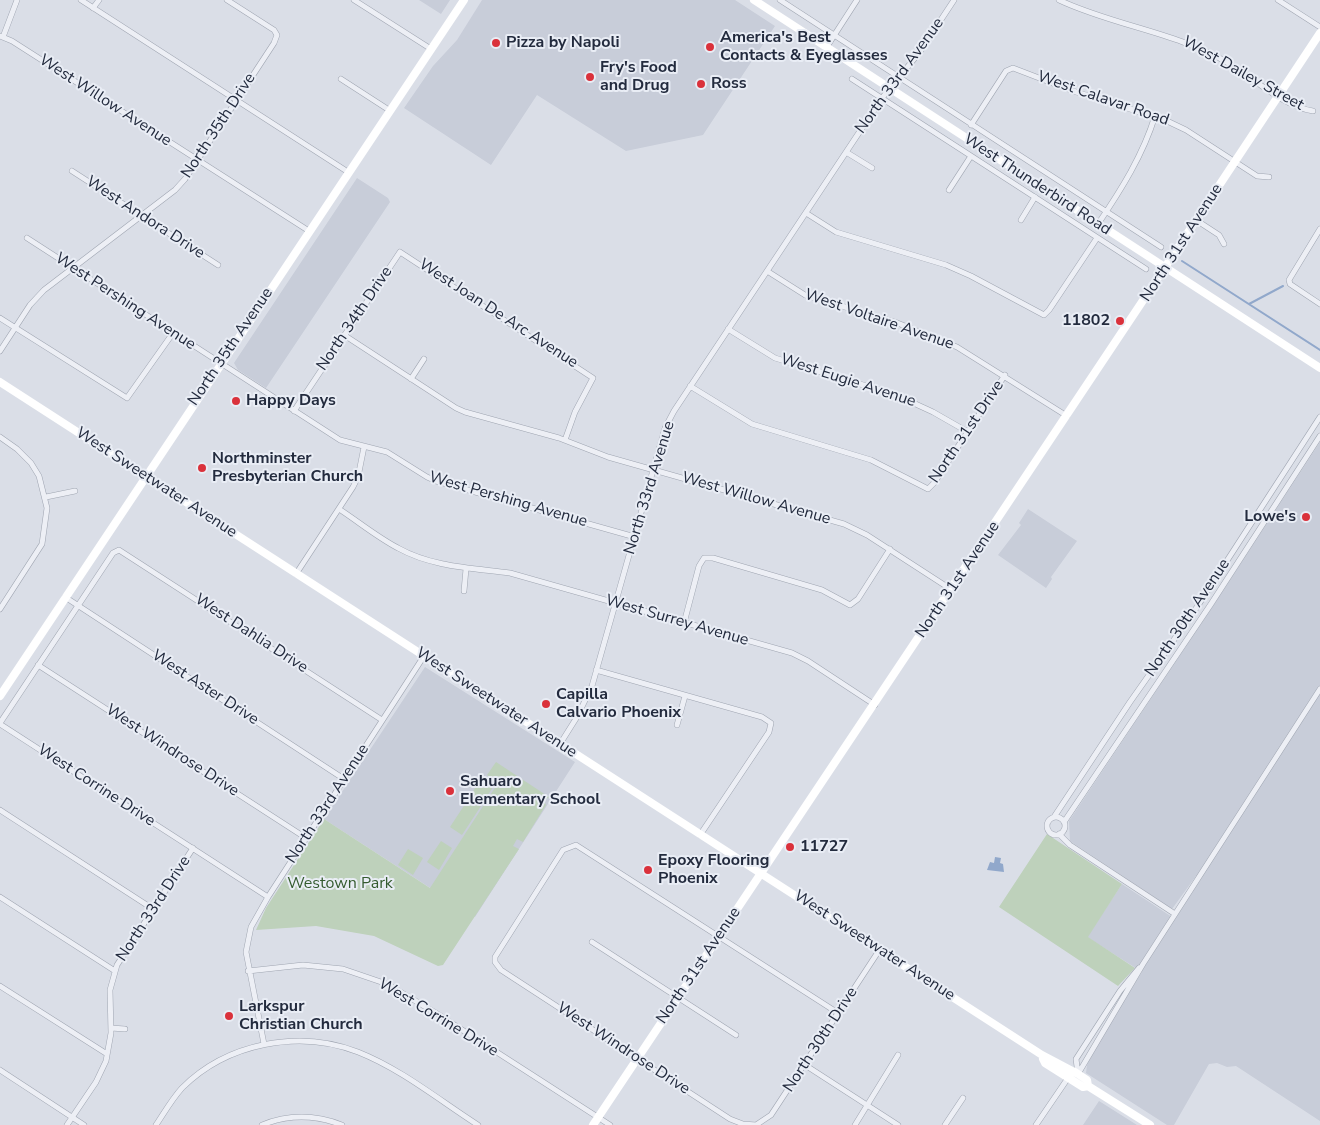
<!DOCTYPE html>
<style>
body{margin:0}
canvas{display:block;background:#dadee7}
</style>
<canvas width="1320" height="1125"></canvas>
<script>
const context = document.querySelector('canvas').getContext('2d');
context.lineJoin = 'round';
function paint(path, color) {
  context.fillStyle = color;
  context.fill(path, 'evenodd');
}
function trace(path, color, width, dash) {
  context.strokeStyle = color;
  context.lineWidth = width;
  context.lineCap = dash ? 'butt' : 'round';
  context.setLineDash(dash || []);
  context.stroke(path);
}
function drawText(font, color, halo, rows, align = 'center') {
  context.font = font + ' "Nunito Sans",sans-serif';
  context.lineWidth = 4;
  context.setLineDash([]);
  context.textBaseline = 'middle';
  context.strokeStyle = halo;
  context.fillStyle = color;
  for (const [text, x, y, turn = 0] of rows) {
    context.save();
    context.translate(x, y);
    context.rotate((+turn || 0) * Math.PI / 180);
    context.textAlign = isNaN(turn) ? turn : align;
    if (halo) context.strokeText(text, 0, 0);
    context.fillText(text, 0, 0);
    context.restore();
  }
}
paint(new Path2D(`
 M 419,0 L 450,0 L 441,14 Z
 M 482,0 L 735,0 L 775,26 L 703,135 L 626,151 L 537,95 L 491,165 L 404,108 L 433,66 L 457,40 Z
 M 357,178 L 388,198 L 390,202 L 266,388 L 238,370 L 234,363 Z
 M 1320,442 L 1320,1121 L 1236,1066 L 1227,1067 L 1217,1063 L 1209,1064 L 1174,1125 L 1167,1125 L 1086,1073 L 1087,1065 L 1106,1028 L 1142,972 L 1087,937 L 1122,884 L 1175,919 L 1201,879 L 1196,876 L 1172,909 L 1070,841 L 1069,821 L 1215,603 Z
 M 1028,509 L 1077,541 L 1051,577 L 1052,579 L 1046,588 L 998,555 L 1021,525 L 1019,523 Z
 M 425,667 L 575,762 L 475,917 L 324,819 Z
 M 1099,1101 L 1137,1125 L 1083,1125 Z`), '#c8cdd9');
paint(new Path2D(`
 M 496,762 L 549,797 L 544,801 L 546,805 L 523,842 L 517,839 L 513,846 L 519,849 L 443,965 L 438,966 L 374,936 L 316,926 L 256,930 L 266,908 L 324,819 L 430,888 L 498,783 L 487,775 Z
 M 483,776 L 495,784 L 482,804 L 470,796 Z
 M 469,798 L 481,806 L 462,835 L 450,827 Z
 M 1047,834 L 1122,884 L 1088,937 L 1135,968 L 1118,986 L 999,907 Z
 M 441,841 L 452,848 L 439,870 L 427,862 Z
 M 408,849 L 423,858 L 413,875 L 398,865 Z`), '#bed1bb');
paint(new Path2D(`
 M 995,857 L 1001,858 L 1000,863 L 1003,864 L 1004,872 L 987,870 L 990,862 L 994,863 Z`), '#91a8cb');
trace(new Path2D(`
 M 1182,261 L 1320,350
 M 1249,304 L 1283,286`), '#91a8cb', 2);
const street = new Path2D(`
 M 81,0 L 348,172
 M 354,0 L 431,49
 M 780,0 L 1161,247
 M 1059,0 C 1114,26 1177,32 1230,64 C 1256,80 1283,106 1313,111
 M 1278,0 L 1320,27
 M 93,8 L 99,0
 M 0,36 L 12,41 L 309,231
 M 3,37 L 17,0
 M 826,48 L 857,0
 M 341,79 L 389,110
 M 852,79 L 1146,269
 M 971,125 L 1006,71 L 1013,68 L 1073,91 L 1165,120 L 1186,130 L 1257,176 L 1269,177
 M 846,152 L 872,168
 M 72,171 L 218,265
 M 949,190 L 971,156
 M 806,213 L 836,232 L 946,265 L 971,276 L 1044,315 L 1049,310 L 1097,238
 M 1021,220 L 1035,197
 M 1196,220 L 1219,235 L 1224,244
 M 1098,224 C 1121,190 1143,155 1155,116
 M 1320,229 L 1289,280 L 1290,284 L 1320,304
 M 27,238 L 340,440 L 387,452 L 427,477 L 436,481 L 635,537
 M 767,271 L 805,295 L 895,322 L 957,347 L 1067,416
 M 0,318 L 127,398 L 173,333
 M 728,329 L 775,358 L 896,395 L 933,412 L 968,432
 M 344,335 L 456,408 L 465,412 L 559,438 L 608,457 L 844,524 L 867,535 L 952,590
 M 0,351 L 30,305 L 44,290 L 175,190 L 185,179 L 274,43 L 277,35 L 274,30 L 227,0
 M 411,379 L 424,359
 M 690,386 L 752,424 L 871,460 L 928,489 L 934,483 L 1005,375
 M 294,411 L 400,252 L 593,378 L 575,412 L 565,440
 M 0,437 L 17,449 L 31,463 L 39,476 L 47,508 L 42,544 L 0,609
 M 46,497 L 75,491
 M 339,509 C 359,522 377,537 398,548 C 432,567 472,568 510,573 L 792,653 L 808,661 L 875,705
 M 296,574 L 353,487 L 358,477 L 364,447
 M 464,591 L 466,569
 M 65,597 L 344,779
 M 684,623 L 699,566 L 704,558 L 713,558 L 822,590 L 850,605 L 858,599 L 890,549
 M 38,665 L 306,838
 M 596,670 L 762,717 L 771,723 L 769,732 L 700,835
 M 0,723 L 113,553 L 119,550 L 382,720
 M 0,724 L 268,897
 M 677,725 L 685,696
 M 560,744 L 577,717 L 592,686 L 665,428 L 674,411 L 882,98 L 919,53 L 954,0
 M 0,810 L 153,909
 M 1054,817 L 1130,702 L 1197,607 L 1320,417
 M1047 826a9 9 0 1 1 18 0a9 9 0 1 1-18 0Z
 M 1064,822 L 1211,604 L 1320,436
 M 1059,834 L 1070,845 L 1175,914
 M 0,897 L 115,971
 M 592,942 L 736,1035
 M 248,971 L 303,965 L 343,969 L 387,984 L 436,1013 L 610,1125
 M 0,986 L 107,1054
 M 838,1013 L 576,845 L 563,850 L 495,957 L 495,962 L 501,970 L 730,1119 L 743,1124 L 756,1125 L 771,1115 L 880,949
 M 111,1028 L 125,1029
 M 264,1044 L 246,952 L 251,927 L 268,897 L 424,656
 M 805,1065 L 898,1125
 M 0,1070 L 84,1125
 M 1078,1074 L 1143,964 L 1320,689
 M 1078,1074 L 1076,1059 L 1120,991 L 1139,968
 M 67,1125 L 96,1082 L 106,1061 L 111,1033 L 110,990 L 117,965 L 193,848
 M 156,1125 C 164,1113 172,1099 182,1088 C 227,1043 299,1029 358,1052 C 401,1069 439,1100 478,1125
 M 262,1125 C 289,1114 316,1115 342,1125
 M 855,1125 L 898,1055
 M 945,1125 L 963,1098
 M 1036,1125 L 1068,1078`);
trace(street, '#9fa5b1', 6);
trace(street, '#edeff5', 5);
trace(new Path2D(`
 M 754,0 L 1320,368
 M 0,382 L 1042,1055 L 1078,1074
 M 0,696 L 464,0
 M 1043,1059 L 1045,1063 L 1083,1087 L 1088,1086
 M 1075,1072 L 1087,1080 L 1088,1086 L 1150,1125
 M 593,1125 C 836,762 1079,398 1320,33`), '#fff', 8);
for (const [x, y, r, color] of [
 [496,43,5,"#da313b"],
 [710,47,5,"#da313b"],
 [590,77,5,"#da313b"],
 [701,84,5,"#da313b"],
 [1120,321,5,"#da313b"],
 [236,401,5,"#da313b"],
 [202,468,5,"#da313b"],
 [1306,517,5,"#da313b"],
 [546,704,5,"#da313b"],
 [450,791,5,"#da313b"],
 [790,847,5,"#da313b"],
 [648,870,5,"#da313b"],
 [229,1016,5,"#da313b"]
]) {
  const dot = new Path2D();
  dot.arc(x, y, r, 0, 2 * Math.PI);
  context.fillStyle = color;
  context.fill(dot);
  trace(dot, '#e9edf5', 2);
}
drawText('bold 16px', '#232b3e', '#e9edf5', [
 ["America's Best",720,38],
 ["Contacts & Eyeglasses",720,56],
 ["Pizza by Napoli",506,43],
 ["Fry's Food",600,68],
 ["and Drug",600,86],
 ["Ross",711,84],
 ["11802",1110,321,"right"],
 ["Happy Days",246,401],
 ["Northminster",212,459],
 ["Presbyterian Church",212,477],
 ["Lowe's",1296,517,"right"],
 ["Capilla",556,695],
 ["Calvario Phoenix",556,713],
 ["Sahuaro",460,782],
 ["Elementary School",460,800],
 ["11727",800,847],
 ["Epoxy Flooring",658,861],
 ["Phoenix",658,879],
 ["Larkspur",239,1007],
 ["Christian Church",239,1025]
], 'left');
drawText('16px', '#232b3e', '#e9edf5', [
 ["West Dailey Street",1243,74,29],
 ["North 33rd Avenue",900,76,-54],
 ["West Calavar Road",1103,99,19],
 ["West Willow Avenue",105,101,33],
 ["North 35th Drive",219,126,-57],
 ["West Thunderbird Road",1037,185,33],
 ["West Andora Drive",145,218,33],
 ["North 31st Avenue",1182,243,-57],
 ["West Pershing Avenue",125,302,33],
 ["West Joan De Arc Avenue",498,314,33],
 ["North 34th Drive",355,319,-56],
 ["West Voltaire Avenue",879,320,19],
 ["North 35th Avenue",231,347,-56],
 ["West Eugie Avenue",848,381,18],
 ["North 31st Drive",967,432,-56],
 ["West Sweetwater Avenue",156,483,33],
 ["North 33rd Avenue",650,488,-73],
 ["West Willow Avenue",756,499,16],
 ["West Pershing Avenue",508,500,16],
 ["North 31st Avenue",958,580,-56],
 ["North 30th Avenue",1188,618,-56],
 ["West Surrey Avenue",677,621,16],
 ["West Dahlia Drive",251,634,33],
 ["West Aster Drive",205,688,33],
 ["West Sweetwater Avenue",496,703,33],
 ["West Windrose Drive",172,751,33],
 ["West Corrine Drive",96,786,33],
 ["North 33rd Avenue",328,804,-57],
 ["North 33rd Drive",154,909,-57],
 ["West Sweetwater Avenue",874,946,33],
 ["North 31st Avenue",699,966,-56],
 ["West Corrine Drive",438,1018,31],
 ["North 30th Drive",821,1040,-57],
 ["West Windrose Drive",623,1049,33]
]);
drawText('16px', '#345b2f', '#e9edf5', [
 ["Westown Park",340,884]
]);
</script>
